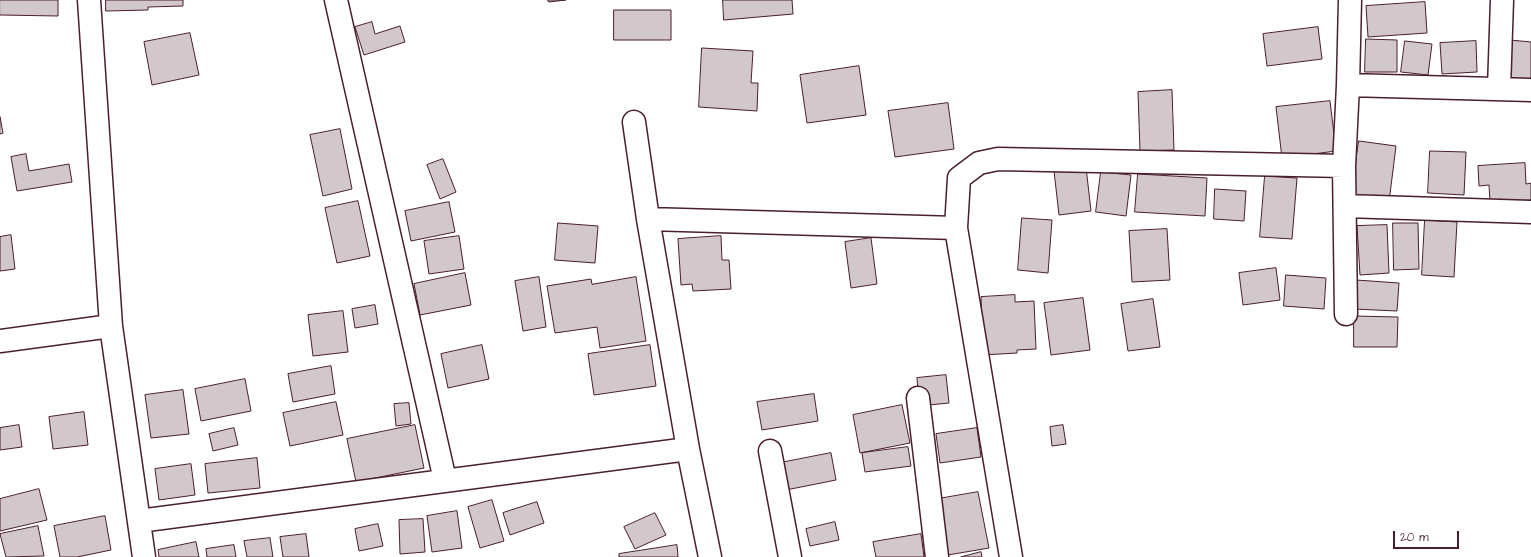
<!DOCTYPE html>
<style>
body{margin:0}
#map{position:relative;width:1531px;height:557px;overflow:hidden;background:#fff;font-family:"Architects Daughter",sans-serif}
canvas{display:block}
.scale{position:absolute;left:1393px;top:531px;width:66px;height:18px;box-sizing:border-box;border:2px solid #4a1f2b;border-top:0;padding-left:5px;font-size:12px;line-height:14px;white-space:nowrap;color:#4a1f2b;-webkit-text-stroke:3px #fff;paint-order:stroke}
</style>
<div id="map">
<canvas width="1531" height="557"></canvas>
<div class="scale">20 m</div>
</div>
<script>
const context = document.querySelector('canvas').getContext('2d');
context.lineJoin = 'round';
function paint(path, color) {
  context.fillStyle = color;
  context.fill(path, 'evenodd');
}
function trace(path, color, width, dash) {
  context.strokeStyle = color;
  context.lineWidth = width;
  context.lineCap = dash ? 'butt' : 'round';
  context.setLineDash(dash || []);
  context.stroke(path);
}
const building = new Path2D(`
 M 0,0 L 58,0 L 58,16 L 0,15 Z
 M 106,0 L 183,0 L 183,6 L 148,7 L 148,10 L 106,11 Z
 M 548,0 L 566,0 L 549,2 Z
 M 723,0 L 792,0 L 793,14 L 724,20 Z
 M 1425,2 L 1427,33 L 1368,37 L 1366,6 Z
 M 614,10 L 671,10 L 671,40 L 614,40 Z
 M 372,22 L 375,34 L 400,26 L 405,42 L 364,55 L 355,27 Z
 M 1318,27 L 1322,59 L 1267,66 L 1263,34 Z
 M 190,33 L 199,75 L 152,85 L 144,42 Z
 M 1366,39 L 1397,40 L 1397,72 L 1365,72 Z
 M 1510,40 L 1531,42 L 1531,84 L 1507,82 Z
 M 1405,41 L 1432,44 L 1428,75 L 1401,72 Z
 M 1476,41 L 1477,72 L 1442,74 L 1440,43 Z
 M 702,48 L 753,51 L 751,83 L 758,83 L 757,111 L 699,107 Z
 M 859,66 L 866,115 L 807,123 L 800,75 Z
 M 1172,90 L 1174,150 L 1140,151 L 1138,92 Z
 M 1330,101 L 1336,151 L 1282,158 L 1276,107 Z
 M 948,103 L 954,149 L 895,157 L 888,111 Z
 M 0,117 L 3,133 L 0,134 Z
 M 340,129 L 352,189 L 323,196 L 310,135 Z
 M 1359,141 L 1396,146 L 1389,202 L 1351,196 Z
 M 1430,151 L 1466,152 L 1464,195 L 1428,193 Z
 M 26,154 L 29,171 L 69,164 L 72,182 L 17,191 L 11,157 Z
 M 443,159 L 456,192 L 440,199 L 427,165 Z
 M 1525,163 L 1526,184 L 1531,183 L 1531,200 L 1490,202 L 1489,185 L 1479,186 L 1478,166 Z
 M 1086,167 L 1091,211 L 1059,215 L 1054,171 Z
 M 1101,172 L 1131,175 L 1126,216 L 1096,212 Z
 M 1138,174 L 1207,178 L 1205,216 L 1135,212 Z
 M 1265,176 L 1297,178 L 1292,239 L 1260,237 Z
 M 1215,189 L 1246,191 L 1244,221 L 1214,219 Z
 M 358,201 L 370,256 L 337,263 L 325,208 Z
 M 449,202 L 455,232 L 411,241 L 405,211 Z
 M 1022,218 L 1052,220 L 1048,273 L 1018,270 Z
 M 1425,220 L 1457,222 L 1454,277 L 1422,275 Z
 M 558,223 L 598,226 L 595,263 L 555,260 Z
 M 1393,223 L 1418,223 L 1419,269 L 1394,270 Z
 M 1387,225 L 1389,273 L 1360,275 L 1357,226 Z
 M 1167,229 L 1170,280 L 1132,282 L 1129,231 Z
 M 11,235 L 15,269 L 0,271 L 0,237 Z
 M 459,236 L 464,269 L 429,274 L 424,241 Z
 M 721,236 L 722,260 L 729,260 L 731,289 L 693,291 L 692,284 L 681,285 L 678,239 Z
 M 871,238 L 877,284 L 851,288 L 845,242 Z
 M 1276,268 L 1280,300 L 1243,305 L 1239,273 Z
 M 465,273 L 471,305 L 420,315 L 414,284 Z
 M 1286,275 L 1326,278 L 1324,309 L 1284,306 Z
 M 539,277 L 546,327 L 523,331 L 515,281 Z
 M 636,277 L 646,341 L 600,348 L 597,327 L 555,333 L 547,286 L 591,279 L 592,284 Z
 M 1356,280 L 1399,283 L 1397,311 L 1354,309 Z
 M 1015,295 L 1015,302 L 1034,301 L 1036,349 L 1017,350 L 1017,353 L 983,355 L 981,297 Z
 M 1083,298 L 1090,350 L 1051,355 L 1044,303 Z
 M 1153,299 L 1160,347 L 1128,351 L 1121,304 Z
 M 375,305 L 378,324 L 355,328 L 352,309 Z
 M 343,311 L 348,352 L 313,356 L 308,315 Z
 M 1354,316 L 1398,317 L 1397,347 L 1354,347 Z
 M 482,345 L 489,379 L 448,388 L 441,354 Z
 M 650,345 L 656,386 L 594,395 L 588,354 Z
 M 331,366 L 335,394 L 293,402 L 288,374 Z
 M 946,375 L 949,403 L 919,406 L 917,378 Z
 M 245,379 L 251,411 L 201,421 L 195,389 Z
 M 183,390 L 189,434 L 151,438 L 145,395 Z
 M 814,394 L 818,421 L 762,430 L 757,402 Z
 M 336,402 L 343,435 L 290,446 L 283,413 Z
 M 409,403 L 411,424 L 396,426 L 394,404 Z
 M 902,405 L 910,443 L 860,453 L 853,415 Z
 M 84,412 L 88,445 L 53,449 L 49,417 Z
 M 19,425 L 22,447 L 0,450 L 0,428 Z
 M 415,425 L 424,468 L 356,482 L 347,439 Z
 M 1063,425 L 1066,444 L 1052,446 L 1050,427 Z
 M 234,428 L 238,445 L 213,451 L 209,434 Z
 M 977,428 L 981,457 L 940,463 L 936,434 Z
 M 908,447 L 911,466 L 865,472 L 862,453 Z
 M 831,453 L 836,480 L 786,490 L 780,463 Z
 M 257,458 L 260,488 L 208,493 L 205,464 Z
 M 191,464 L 195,495 L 159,500 L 155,469 Z
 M 39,489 L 47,520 L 0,531 L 0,499 Z
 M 978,492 L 989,548 L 948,555 L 938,499 Z
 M 492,500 L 504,541 L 480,548 L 468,507 Z
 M 537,502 L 544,523 L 510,535 L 503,513 Z
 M 457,511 L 462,548 L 432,552 L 427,516 Z
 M 655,513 L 666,535 L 635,549 L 624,527 Z
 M 105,516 L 111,550 L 77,557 L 60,557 L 54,526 Z
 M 423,519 L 425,552 L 400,554 L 399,520 Z
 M 835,522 L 839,540 L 810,546 L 806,529 Z
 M 378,524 L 383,546 L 359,551 L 355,529 Z
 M 38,526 L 44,556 L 6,557 L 0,534 Z
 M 306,534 L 309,557 L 283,557 L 280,537 Z
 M 921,534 L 924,557 L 876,557 L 873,542 Z
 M 270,538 L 273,557 L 247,557 L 244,541 Z
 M 196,542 L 199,557 L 159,557 L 158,550 Z
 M 234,545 L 236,557 L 207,557 L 206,549 Z
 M 677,545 L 678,557 L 619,557 L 619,554 Z
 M 981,552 L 982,557 L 961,557 Z`);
paint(building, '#d2c7cb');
trace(building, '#4a1f2b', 1);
const minor = new Path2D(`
 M 89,0 L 111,326
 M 336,0 L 445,480
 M 1348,85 L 1531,90
 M 1499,89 L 1502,0
 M 1345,206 L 1531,212
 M 648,219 L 956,228
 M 1346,314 L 1344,166 L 1348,85 L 1350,0
 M 0,341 L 111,326 L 144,557
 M 918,398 L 937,557
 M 688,449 L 710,557
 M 770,451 L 790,557
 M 139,521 L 688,449 L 648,219 L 634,122
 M 1011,557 L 956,228 L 959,178 L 979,163 L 998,159 L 1344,166`);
trace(minor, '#4a1f2b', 25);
trace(minor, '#fff', 22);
</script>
